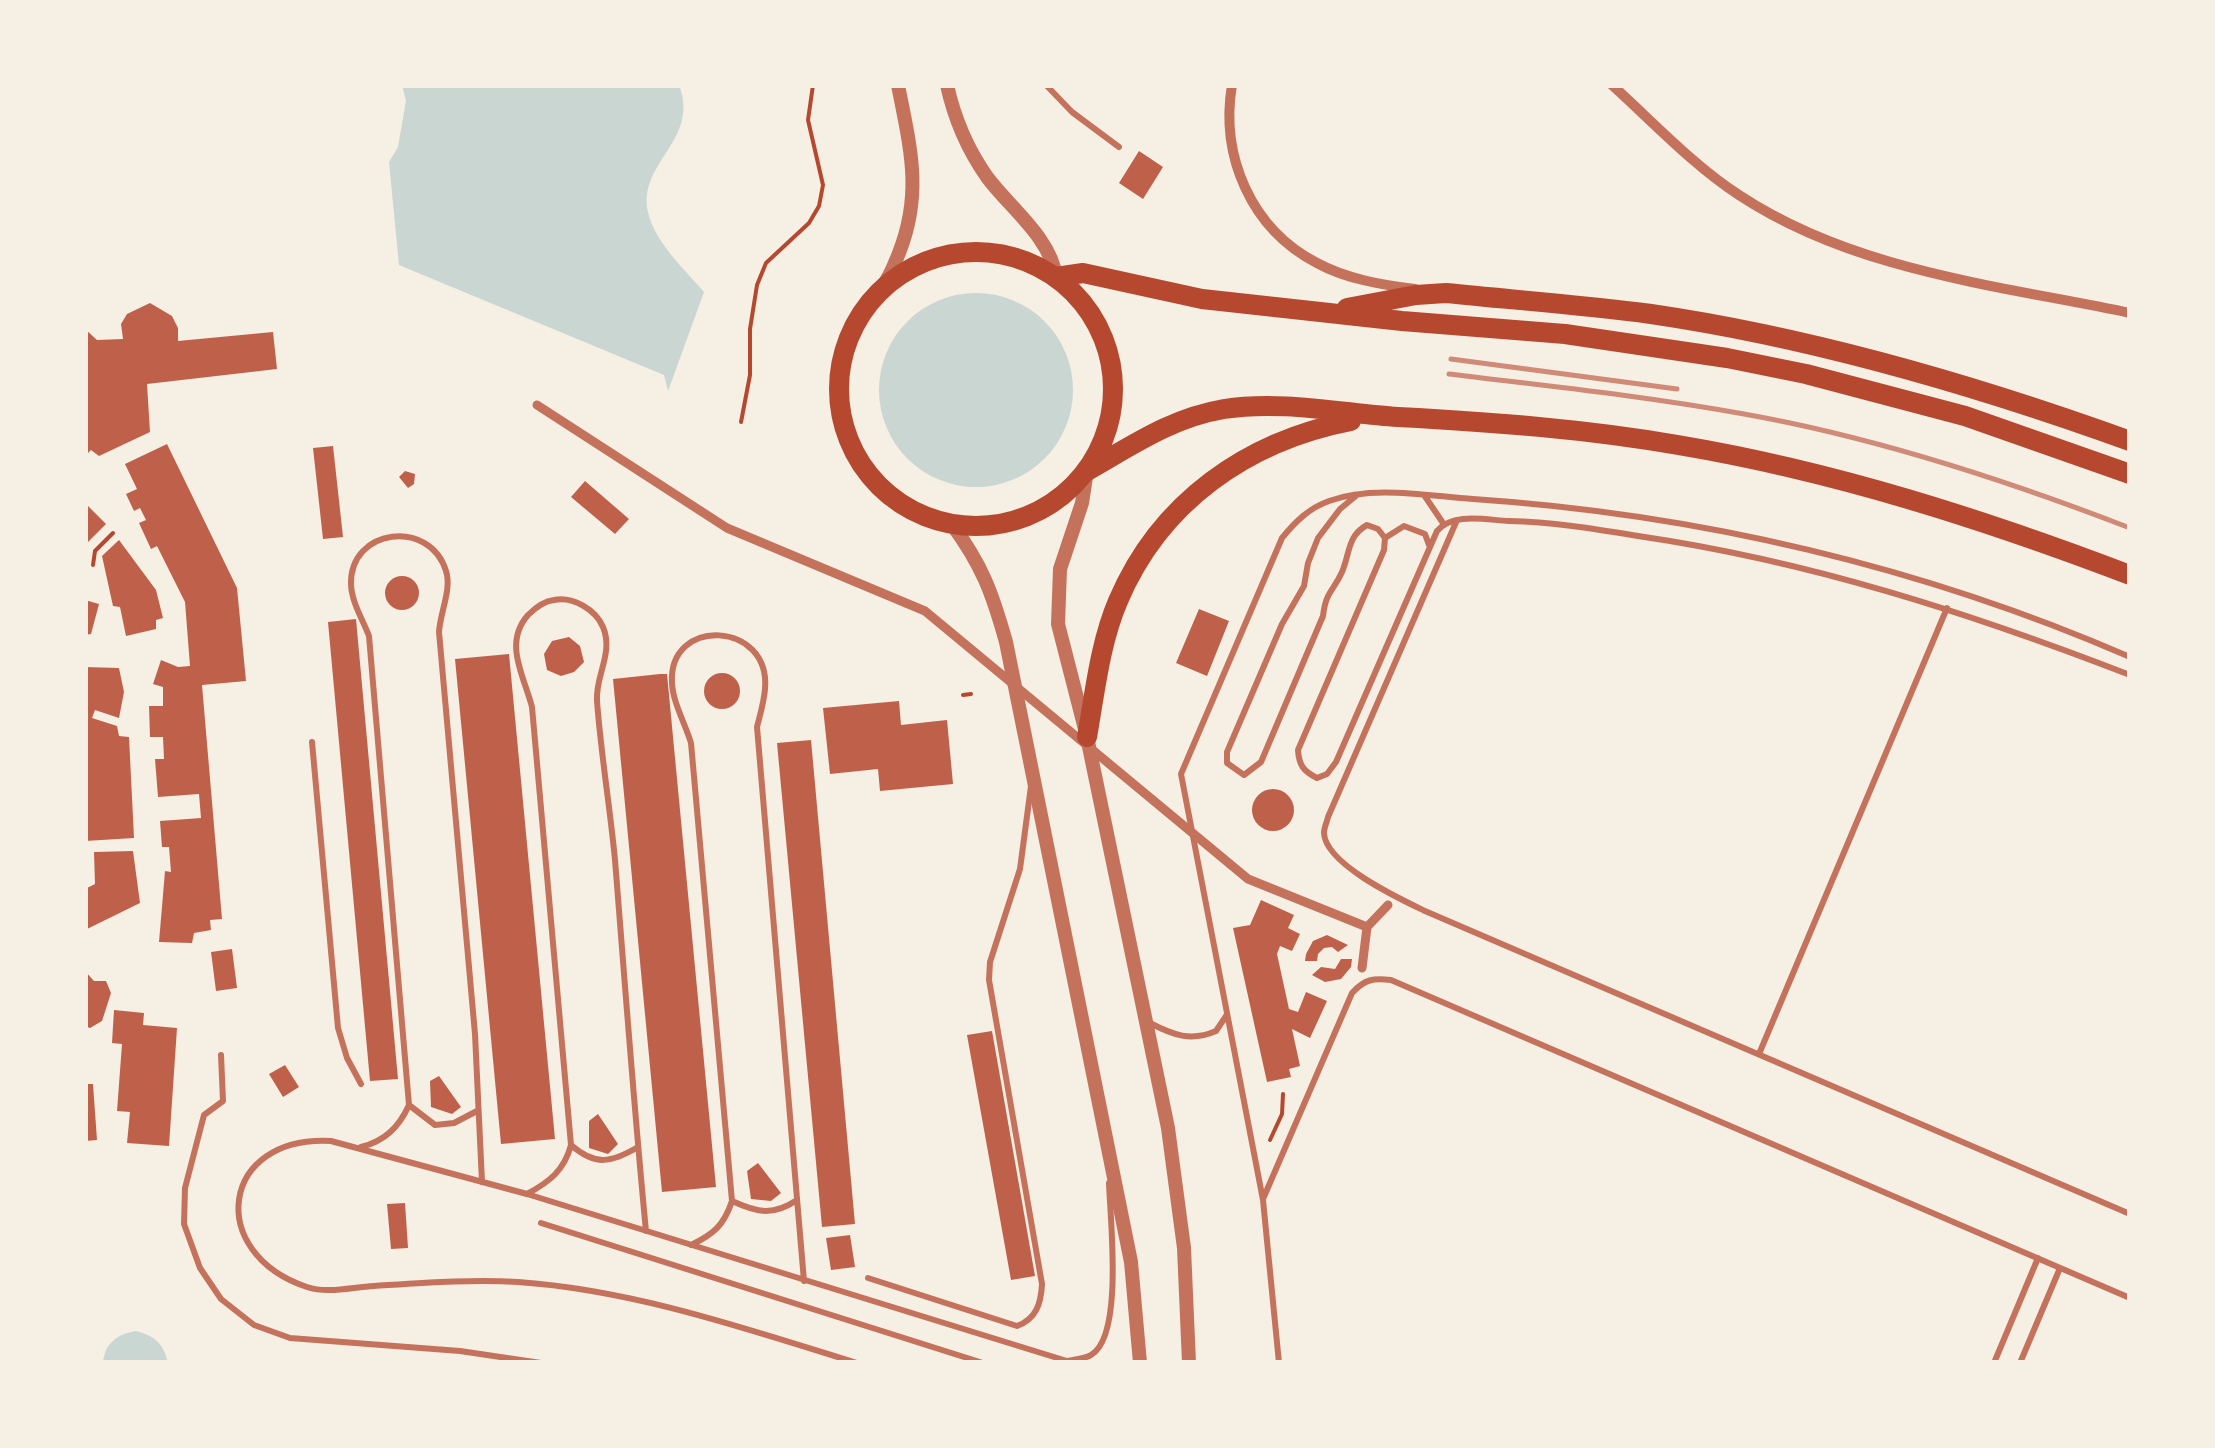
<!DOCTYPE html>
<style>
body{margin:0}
#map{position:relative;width:2215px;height:1448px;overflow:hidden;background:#f6efe4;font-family:Merriweather,serif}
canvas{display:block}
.frame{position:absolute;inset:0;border:88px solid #f6efe4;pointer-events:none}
</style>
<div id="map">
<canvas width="2215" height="1448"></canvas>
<div class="frame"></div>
</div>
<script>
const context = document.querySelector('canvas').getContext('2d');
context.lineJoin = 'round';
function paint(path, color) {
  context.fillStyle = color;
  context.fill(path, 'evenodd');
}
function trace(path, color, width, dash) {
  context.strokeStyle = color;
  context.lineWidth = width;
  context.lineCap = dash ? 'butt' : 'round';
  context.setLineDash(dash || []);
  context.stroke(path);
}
paint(new Path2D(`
 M 402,85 L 679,85 C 701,142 634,163 649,216 C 657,244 685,270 704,292 L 668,391 L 664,375 L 399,265 L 389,162 L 398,147 L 406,101 Z
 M879 390a97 97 0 1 1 194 0a97 97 0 1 1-194 0Z
 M 136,1331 C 155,1336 164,1344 168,1363 L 103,1363 C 105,1343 117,1334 136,1331 Z`), '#c9d6d2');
paint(new Path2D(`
 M 1139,151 L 1163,167 L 1143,199 L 1119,183 Z
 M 150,303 L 172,316 L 178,328 L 178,341 L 273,332 L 277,369 L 147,384 L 150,432 L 99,456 L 91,450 L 85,456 L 85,329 L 97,340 L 123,339 L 121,324 L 127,314 Z
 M 167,444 L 237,588 L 246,681 L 202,685 L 222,919 L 210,920 L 211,930 L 194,933 L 192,943 L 159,942 L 165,871 L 171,872 L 169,847 L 162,847 L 160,821 L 201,818 L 199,794 L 158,797 L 155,759 L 164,759 L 163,737 L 150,737 L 149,706 L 163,706 L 163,687 L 153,684 L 161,660 L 178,667 L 190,666 L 185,602 L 157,546 L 151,549 L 139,523 L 146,520 L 140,508 L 134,511 L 126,494 L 137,489 L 125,464 Z
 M 333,446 L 343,537 L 323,539 L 313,448 Z
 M 405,471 L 415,474 L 414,484 L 408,488 L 399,477 Z
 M 585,481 L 629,519 L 615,534 L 571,497 Z
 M 85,503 L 106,524 L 85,545 Z
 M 119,540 L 156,590 L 163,618 L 156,620 L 156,629 L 126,636 L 120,607 L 113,606 L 102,556 Z
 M385 593a17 17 0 1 1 34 0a17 17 0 1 1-34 0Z
 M 85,600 L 99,604 L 91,634 L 85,635 Z
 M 1199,609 L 1229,621 L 1207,676 L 1176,663 Z
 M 356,619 L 398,1079 L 370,1081 L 328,622 Z
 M 569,637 L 580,646 L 584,662 L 574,672 L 561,676 L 547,670 L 544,654 L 552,641 Z
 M 509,654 L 555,1139 L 501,1144 L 455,659 Z
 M 85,667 L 119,668 L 124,692 L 119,718 L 95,710 L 92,718 L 117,726 L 119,736 L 129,737 L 134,838 L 85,841 Z
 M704 691a18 18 0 1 1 36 0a18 18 0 1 1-36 0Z
 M 660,674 L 667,674 L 716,1187 L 662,1192 L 613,679 Z
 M 899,701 L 901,725 L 947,720 L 953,784 L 880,791 L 878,769 L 830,774 L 823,708 Z
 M 811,740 L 855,1224 L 822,1227 L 777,743 Z
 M1252 810a21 21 0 1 1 42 0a21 21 0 1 1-42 0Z
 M 133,851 L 140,903 L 85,930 L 85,889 L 95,884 L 94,852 Z
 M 1261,900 L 1294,915 L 1288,928 L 1300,934 L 1292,951 L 1280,946 L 1277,954 L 1289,1009 L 1298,1012 L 1306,992 L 1327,1001 L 1310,1038 L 1292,1029 L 1300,1066 L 1289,1069 L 1291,1077 L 1267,1082 L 1233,928 L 1250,925 Z
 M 1327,935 L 1348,945 L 1338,952 L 1332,947 L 1324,948 L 1318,954 L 1317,961 L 1305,961 L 1306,954 L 1313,941 Z
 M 232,949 L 237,988 L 216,991 L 211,952 Z
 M 1341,959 L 1352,959 L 1351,967 L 1341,979 L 1325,982 L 1312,975 L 1321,967 L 1335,969 Z
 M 85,971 L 94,981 L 106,981 L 111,993 L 102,1021 L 90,1028 L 85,1026 Z
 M 114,1010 L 144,1013 L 143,1025 L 177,1028 L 169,1146 L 127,1143 L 130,1112 L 117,1111 L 122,1044 L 112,1043 Z
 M 992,1031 L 1035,1276 L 1011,1280 L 967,1035 Z
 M 285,1065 L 299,1087 L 283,1097 L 269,1074 Z
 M 439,1076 L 461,1107 L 452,1114 L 431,1107 L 430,1081 Z
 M 85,1084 L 93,1084 L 97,1140 L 85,1141 Z
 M 598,1114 L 618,1144 L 608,1154 L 589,1148 L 589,1121 Z
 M 758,1163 L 781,1193 L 771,1201 L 751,1199 L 747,1171 Z
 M 405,1203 L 408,1248 L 391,1249 L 387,1204 Z
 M 850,1235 L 855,1267 L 831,1270 L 826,1238 Z`), '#bf614a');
trace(new Path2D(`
 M 741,422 L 750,375 L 750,329 L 757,285 L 766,263 L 809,223 L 819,206 L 823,185 L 808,120 L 813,85
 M 93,565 L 95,551 L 113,533
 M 963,695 L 971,694
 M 1270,1140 L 1282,1114 L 1283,1094`), '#b5482f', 4);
trace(new Path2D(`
 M 1046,85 L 1072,112 L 1119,147
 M 1357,495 L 1340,509 L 1318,538 L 1308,563 L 1304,586 L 1282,624 L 1227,752 L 1227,763 L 1244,775 L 1261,762 L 1323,616 C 1326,591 1333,592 1342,572 C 1350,554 1347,536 1367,525 L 1378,529 L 1385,538 L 1384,550 L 1298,750 C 1299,765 1303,771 1317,778 L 1327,774 L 1336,762 L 1437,531 C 1453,512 1486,520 1509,521 C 1553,522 1595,529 1638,536 C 1809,561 1970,613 2130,675
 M 1424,495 L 1443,523
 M 1457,520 L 1328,817 C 1327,822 1324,827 1324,833 C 1325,864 1400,899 1425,911 L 2130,1214
 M 1385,538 L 1404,526 L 1425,534 L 1429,545
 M 312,742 L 338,1028 L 347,1058 L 361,1084
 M 1150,1023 C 1173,1035 1191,1042 1216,1031 L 1226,1016
 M 1759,1054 L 1947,608
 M 221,1055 L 223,1101 L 204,1115 L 185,1188 L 184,1224 L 200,1268 L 221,1299 L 254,1325 L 290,1338 L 460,1351 L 541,1363
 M 409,1105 L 435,1125 L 454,1123 L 477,1111
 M 571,1145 C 595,1166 611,1163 638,1147
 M 361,1147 C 385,1141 399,1127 409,1105 L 369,636 C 363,620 352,603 351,585 C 349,528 430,518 446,571 C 452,589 440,613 439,632 L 475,1034 L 482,1182
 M 527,1194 C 549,1182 564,1171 571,1145 L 532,707 C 524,676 503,643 528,615 C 535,608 545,601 554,600 C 573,596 596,610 603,627 C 614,653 595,676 597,701 C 601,755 610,807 615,860 C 625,984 634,1108 646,1231
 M 1263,1199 L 1352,993 C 1365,979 1373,978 1391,980 L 2130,1298
 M 732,1201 C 758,1213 773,1216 797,1200
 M 541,1223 L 983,1363
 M 691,1245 C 714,1234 724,1225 732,1201 L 691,743 C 685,723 673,703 672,683 C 668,616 771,621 765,689 C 764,702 760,715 757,727 L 804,1281
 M 868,1278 L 1017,1326 C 1036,1319 1041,1304 1042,1284 L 989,980 L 990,962 L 1020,869 L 1031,786
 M 857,1363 C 747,1329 634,1290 518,1282 C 472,1279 421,1283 374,1286 C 352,1287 328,1294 307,1287 C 205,1253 220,1135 331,1141 L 527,1194 L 1067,1361 C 1074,1359 1085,1359 1091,1355 C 1124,1336 1110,1218 1109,1183
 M 1279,1363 L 1263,1200 L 1181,774 L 1282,538 C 1295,522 1309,508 1329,501 C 1373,485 1428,496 1473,499 C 1699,514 1923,567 2130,657
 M 1994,1363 L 2038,1258
 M 2020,1363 L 2060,1268`), '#c5725c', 6);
trace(new Path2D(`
 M 537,405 L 727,528 L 925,611 L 1248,879 L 1367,927
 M 1362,968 L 1367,927 L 1388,905`), '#c5725c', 9);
trace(new Path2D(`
 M 1232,85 C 1220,156 1251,229 1317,263 C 1346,279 1383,285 1415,289
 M 1612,85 C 1653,122 1693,165 1739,195 C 1854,271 1997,285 2130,313`), '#c5725c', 10);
trace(new Path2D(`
 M 947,85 C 954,117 968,150 987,177 C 1010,208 1051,238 1056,277
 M 876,294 C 887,283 893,268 899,253 C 923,192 910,147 898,85
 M 1087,471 L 1082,503 L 1060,569 L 1058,624 L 1087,737 L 1168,1128 L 1184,1248 L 1189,1363
 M 951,523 C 982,565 992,592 1006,642 L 1131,1262 L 1140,1363`), '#c5725c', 14);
trace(new Path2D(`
 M839 389a137 137 0 1 1 274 0a137 137 0 1 1-274 0Z
 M 1056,277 L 1083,273 L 1202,299 L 1402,321 L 1565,334 L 1727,358 L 1806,374 L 1965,416 L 2130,474
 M 1347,308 L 1416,295 L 1446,293 C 1514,300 1583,305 1651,314 C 1815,338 1975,385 2130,441
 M 1087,471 C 1133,445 1171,418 1224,409 C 1280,400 1342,413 1398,417 C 1492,422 1586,429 1678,445 C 1833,471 1983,519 2130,575
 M 1087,737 C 1095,692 1100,643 1118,601 C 1160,502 1247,441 1351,421`), '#b5482f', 20);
trace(new Path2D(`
 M 1451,359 L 1677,389
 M 1449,374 C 1548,386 1646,396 1744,414 C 1874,437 2006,480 2130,528`), '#cf8b77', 5);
</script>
